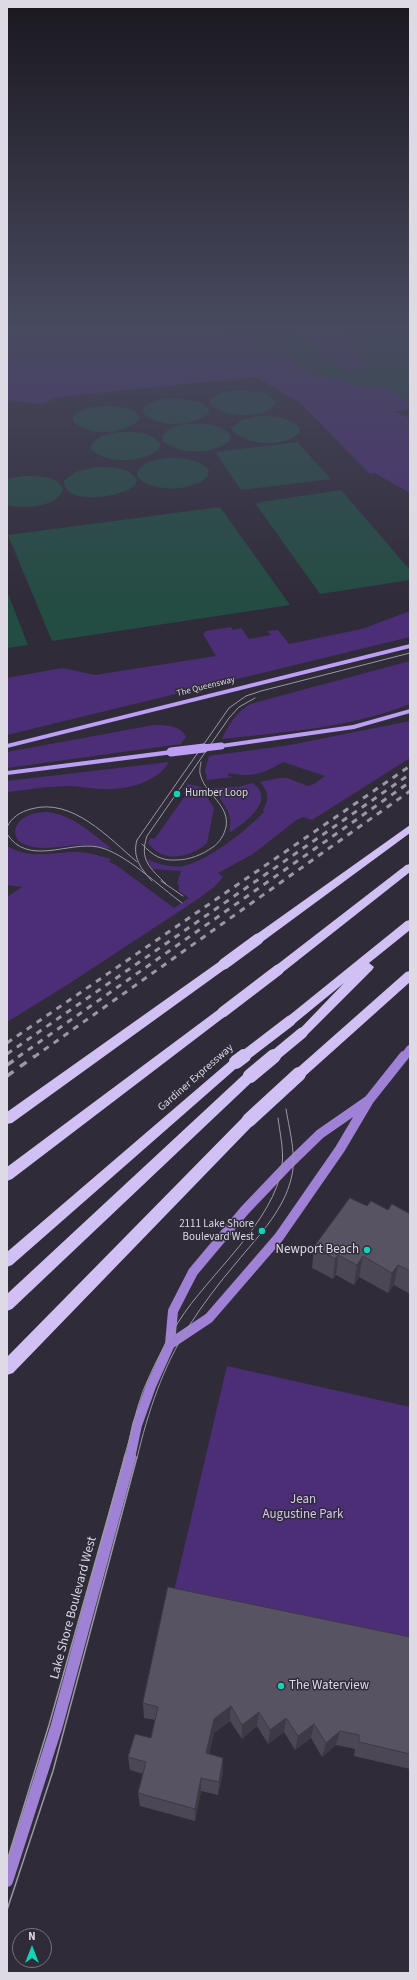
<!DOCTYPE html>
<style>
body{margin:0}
#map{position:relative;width:417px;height:1980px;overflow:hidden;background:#302b39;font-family:"Source Sans 3",sans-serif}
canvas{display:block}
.frame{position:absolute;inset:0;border:8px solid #dddae4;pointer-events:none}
.north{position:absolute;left:12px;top:1928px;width:40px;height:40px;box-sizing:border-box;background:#302b39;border:1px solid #75717d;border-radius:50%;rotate:0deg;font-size:11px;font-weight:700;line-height:16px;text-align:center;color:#dddae4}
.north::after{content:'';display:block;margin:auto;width:14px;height:18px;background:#0fd5b4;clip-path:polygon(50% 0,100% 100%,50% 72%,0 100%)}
</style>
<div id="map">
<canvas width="417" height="1980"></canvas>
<div class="frame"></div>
<div class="north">N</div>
</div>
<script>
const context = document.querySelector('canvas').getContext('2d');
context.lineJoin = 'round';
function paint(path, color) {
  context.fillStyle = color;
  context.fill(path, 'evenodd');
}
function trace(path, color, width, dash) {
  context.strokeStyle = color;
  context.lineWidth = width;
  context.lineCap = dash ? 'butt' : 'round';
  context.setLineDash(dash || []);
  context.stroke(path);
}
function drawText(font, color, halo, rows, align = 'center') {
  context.font = font + ' "Source Sans 3",sans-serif';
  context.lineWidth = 3;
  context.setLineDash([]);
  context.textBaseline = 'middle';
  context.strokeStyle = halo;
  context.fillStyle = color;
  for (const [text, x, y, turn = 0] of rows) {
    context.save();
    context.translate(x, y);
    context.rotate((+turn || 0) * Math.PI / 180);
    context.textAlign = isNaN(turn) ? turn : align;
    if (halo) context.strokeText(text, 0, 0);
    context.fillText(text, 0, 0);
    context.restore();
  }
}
paint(new Path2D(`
 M 7,331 L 220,331 L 273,349 L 304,370 L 326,377 L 344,380 L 354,385 L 383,387 L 393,391 L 410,404 L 410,409 L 393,412 L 410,418 L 410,493 L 375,473 L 370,474 L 299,402 L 256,377 L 58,397 L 42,404 L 7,400 Z
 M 295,331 L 341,331 L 363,358 L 368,370 L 361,372 L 355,367 L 354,371 C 344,374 306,338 295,331 Z
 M 410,611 L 410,637 L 7,735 L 7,678 L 62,668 L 95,675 L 216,656 L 203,634 L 206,631 L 231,627 L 233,630 L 241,628 L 249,639 L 271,635 L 267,631 L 278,630 L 289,644 L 362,629 Z
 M 410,661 L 410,704 C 350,728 285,732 222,739 C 229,724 236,713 250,704 Z
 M 410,721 L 410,758 L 312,820 L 303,817 L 295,821 L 253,854 L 218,873 L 223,877 L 214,887 L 198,899 L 67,985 L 7,1022 L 7,897 L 22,887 L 7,885 L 7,846 C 30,860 52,852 77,852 C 88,852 100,856 111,859 L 109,862 L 116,865 L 174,908 L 189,898 L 179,891 L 179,885 L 177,884 L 181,871 L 152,869 L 147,859 C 158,864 171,868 183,866 C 208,861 247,830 264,812 L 263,810 C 270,798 268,792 260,782 L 279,778 L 287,778 L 308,786 L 314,784 L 325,776 L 283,762 C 262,774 252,778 229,773 L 228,776 L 233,777 L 207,780 L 205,770 L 209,756 L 290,745 Z
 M 154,725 C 165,725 181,725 186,737 L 181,744 L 7,768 L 7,752 Z
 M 169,762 C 157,783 125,790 103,789 C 91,789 80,786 69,786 C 48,786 27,790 7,792 L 7,781 Z
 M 252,783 C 277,799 246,822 231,832 L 229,831 C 235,814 222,802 212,788 L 238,787 Z
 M 188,784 L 201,787 L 214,808 L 207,843 C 190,858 163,864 148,843 L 150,838 L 154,839 L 158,834 L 185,796 L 186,795 L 183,794 L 186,790 L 183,790 Z
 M 48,812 C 76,817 90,832 112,849 C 103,848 93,845 84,845 C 67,844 43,852 26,845 C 10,839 13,823 27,816 C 34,813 41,812 48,812 Z
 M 227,1366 L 410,1407 L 410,1638 L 174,1591 Z`), '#4c2e77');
paint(new Path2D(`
 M 220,331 L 295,331 L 340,366 L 352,372 L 355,367 L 362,368 L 362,372 L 368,370 L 363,358 L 341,331 L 401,331 L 410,338 L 410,404 L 393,391 L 383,387 L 354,385 L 344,380 L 326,377 L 304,370 L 273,349 Z
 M 236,390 L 266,393 L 275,401 L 275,405 C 260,419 226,418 211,405 L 210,401 C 216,392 227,391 236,390 Z
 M 171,398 L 201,402 L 209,409 L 209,413 C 193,427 159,428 144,414 L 143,409 C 150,401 161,399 171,398 Z
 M 113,406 C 123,407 134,408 140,417 L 138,421 C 123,434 88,437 73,421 L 73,417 C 82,406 99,406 113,406 Z
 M 259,416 C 274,416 290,416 300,428 L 300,432 C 285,448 249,446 234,432 L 232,428 L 241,420 Z
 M 191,424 C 205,424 222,423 231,436 L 230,440 C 215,455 179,455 163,441 L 162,436 C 169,426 180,425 191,424 Z
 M 121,432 C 134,432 152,431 160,444 L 159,449 C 143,463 107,465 91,449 L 91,445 C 98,435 109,434 121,432 Z
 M 297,442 L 331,479 L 241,490 L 215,452 Z
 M 167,458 C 181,458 200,458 209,471 L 208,476 C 192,492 154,493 137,477 L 137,472 C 144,461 155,460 167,458 Z
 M 96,467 C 110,467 129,466 137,480 L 135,485 C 122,498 64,506 64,481 L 75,472 Z
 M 23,476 C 37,476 57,475 63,489 C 57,508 23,509 7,505 L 7,479 Z
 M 341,490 L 410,570 L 410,580 L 320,594 L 255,503 Z
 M 220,507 L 290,605 L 52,641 L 8,535 Z
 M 7,591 L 28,645 L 7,648 Z`), '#234c42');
trace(new Path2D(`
 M 404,1057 L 410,1049`), '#9f82d6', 8);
trace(new Path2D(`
 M 170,1344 L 209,1318 L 279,1237 L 340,1149 L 369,1100 L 404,1056
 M 130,1458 L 137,1425 L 151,1386 L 170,1344 L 173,1311 L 193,1272 L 245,1210 L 286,1167 L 320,1134 L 369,1100`), '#9f82d6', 10);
trace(new Path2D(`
 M 7,1881 L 57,1725 L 130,1457`), '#9f82d6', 12);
paint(new Path2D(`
 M 410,644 L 410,648 L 7,748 L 7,744 Z
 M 410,709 L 410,713 L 354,729 L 221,748 L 217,746 L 221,744 L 353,725 Z
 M 171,750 L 174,750 L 174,754 L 7,775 L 7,771 Z`), '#bc9ef4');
paint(new Path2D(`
 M 410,825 L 410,833 L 262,942 L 254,942 L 252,939 L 254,936 Z
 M 410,864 L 410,872 L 282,973 L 274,973 L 272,970 L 274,967 L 406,865 Z
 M 410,920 L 410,930 L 369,963 L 374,967 L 372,970 L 306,1036 L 298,1036 L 296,1033 L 344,983 L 294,1024 L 286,1024 L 284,1021 L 286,1018 L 406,921 Z
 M 224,960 L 228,961 L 230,964 L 228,967 L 12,1123 L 7,1124 L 7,1112 L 220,961 Z
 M 410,971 L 410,982 L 304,1077 L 299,1079 L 294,1077 L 293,1074 L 294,1071 L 406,972 Z
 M 223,1008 L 227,1009 L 229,1012 L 227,1015 L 12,1179 L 7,1181 L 7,1167 L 219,1009 Z
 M 236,1057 L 240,1059 L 242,1062 L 240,1065 L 12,1265 L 7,1267 L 7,1252 L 232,1059 Z
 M 250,1071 L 255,1073 L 256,1076 L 255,1079 L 12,1309 L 7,1311 L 7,1294 L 245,1073 Z
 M 249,1115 L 254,1116 L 256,1120 L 254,1124 L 13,1373 L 7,1375 L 7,1357 L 244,1116 Z`), '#d0c0f4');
trace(new Path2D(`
 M 7,827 C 12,817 20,812 31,809 C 72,797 109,838 137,862
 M 7,834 C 28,867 68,841 98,847 C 124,852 160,887 182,903
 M 142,844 C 152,855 161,861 176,860 C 189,860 202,855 213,847 C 220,842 224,835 226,827 C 230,806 207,795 201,777 C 199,772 200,767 201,762
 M 152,881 C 141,869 132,857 137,840 L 229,708 L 246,696 L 261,691 L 410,653
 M 161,881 L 183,896
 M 166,884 C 150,868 139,860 147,836 L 229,718 L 239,707 L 255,698
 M 124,1458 C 131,1436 135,1412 143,1391 C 153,1367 165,1343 179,1321 C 208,1275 275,1221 282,1166 C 284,1150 280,1134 278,1118
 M 137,1458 C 148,1412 163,1366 189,1326 C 203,1304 219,1283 236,1263 C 259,1235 288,1207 293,1169 C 295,1149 289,1128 286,1109`), '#9b98a3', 1);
trace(new Path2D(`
 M 7,1861 L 49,1725 L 125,1457
 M 7,1910 L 53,1771 L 137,1457`), '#9b98a3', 1.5);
trace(new Path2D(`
 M 7,1043 L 410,766
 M 7,1054 L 410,774
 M 18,1057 L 410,782
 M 34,1057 L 410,791`), '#9b98a3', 3, [6, 6]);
trace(new Path2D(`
 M 7,1065 L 20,1056
 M 7,1076 L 35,1056`), '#9b98a3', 3.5, [8, 8]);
trace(new Path2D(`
 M 195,749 L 221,746`), '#bc9ef4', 7);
trace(new Path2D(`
 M 171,752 L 204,748`), '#bc9ef4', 9);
trace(new Path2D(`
 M 224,964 L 258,939
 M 223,1012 L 278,970
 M 243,1057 L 290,1021
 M 273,1057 L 302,1033`), '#d0c0f4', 11);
trace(new Path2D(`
 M 236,1062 L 244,1056
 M 250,1076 L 274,1056
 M 249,1120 L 299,1074`), '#d0c0f4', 14);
paint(new Path2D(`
 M 367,1206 L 410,1214 L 410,1294 L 394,1285 L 388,1293 L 359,1277 L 354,1285 L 336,1275 L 333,1279 L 312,1268 L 314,1247 Z
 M 410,1637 L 410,1769 L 354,1756 L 355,1749 L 336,1745 L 322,1757 L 311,1738 L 295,1750 L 284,1732 L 268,1744 L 257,1726 L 242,1739 L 230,1721 L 214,1733 L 209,1754 L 223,1772 L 218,1795 L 201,1791 L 195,1821 L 140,1806 L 138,1793 L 143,1774 L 130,1770 L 128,1757 L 151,1738 L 155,1720 L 144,1718 L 143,1703 Z`), '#4b4754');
paint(new Path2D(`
 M 338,1255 L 336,1275 L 333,1279 L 335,1259 Z
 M 363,1256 L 359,1277 L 354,1285 L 357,1265 Z
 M 398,1265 L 394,1285 L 388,1293 L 392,1273 Z
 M 231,1706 L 230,1721 L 214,1733 L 206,1767 L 206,1753 L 214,1719 Z
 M 259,1712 L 257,1726 L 242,1739 L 242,1725 Z
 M 286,1718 L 284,1732 L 268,1744 L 270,1730 Z
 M 314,1724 L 311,1738 L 295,1750 L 298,1736 Z
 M 340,1731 L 336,1745 L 322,1757 L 326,1743 Z
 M 223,1758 L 223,1772 L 218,1795 L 219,1782 Z
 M 201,1778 L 201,1791 L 195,1821 L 195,1809 Z`), '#3d3a45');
const building = new Path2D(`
 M 350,1198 L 367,1206 L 371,1201 L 388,1210 L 392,1204 L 410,1214 L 410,1271 L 398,1265 L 392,1273 L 363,1256 L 357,1265 L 338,1255 L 335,1259 L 314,1247 Z
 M 168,1587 L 410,1637 L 410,1754 L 359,1742 L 359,1735 L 340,1731 L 326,1743 L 314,1724 L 298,1736 L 286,1718 L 270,1730 L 259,1712 L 242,1725 L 231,1706 L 214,1719 L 206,1753 L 223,1758 L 219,1782 L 201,1778 L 195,1809 L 138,1793 L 146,1762 L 128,1757 L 135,1734 L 151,1738 L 158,1707 L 143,1703 Z`);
paint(building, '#575362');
trace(building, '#3d3a45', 1);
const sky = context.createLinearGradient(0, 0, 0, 608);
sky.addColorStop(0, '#1a181f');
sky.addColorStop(0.54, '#484a5f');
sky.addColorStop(1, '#484a5f00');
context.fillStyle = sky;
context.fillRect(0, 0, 417, 608);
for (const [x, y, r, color] of [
 [177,794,4,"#0fd5b4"],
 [262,1231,4,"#0fd5b4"],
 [367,1250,4,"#0fd5b4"],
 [281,1686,4,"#0fd5b4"]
]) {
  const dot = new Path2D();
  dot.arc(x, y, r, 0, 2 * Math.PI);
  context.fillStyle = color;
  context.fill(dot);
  trace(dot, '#302b39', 1.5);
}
drawText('9px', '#dddae4', '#302b39', [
 ["The Queensway",206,687,-14]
]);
drawText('11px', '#dddae4', '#302b39', [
 ["Humber Loop",185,794],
 ["2111 Lake Shore",254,1225,"right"],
 ["Boulevard West",254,1238,"right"]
], 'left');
drawText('11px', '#dddae4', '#302b39', [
 ["Gardiner Expressway",196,1078,-41]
]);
drawText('13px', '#dddae4', '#302b39', [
 ["Newport Beach",359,1250],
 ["The Waterview",289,1686,"left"]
], 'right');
drawText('13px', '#d4c6f2', '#302b39', [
 ["Jean",303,1500],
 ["Augustine Park",303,1515]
]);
drawText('13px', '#dddae4', '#302b39', [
 ["Lake Shore Boulevard West",74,1608,-75]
]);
</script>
